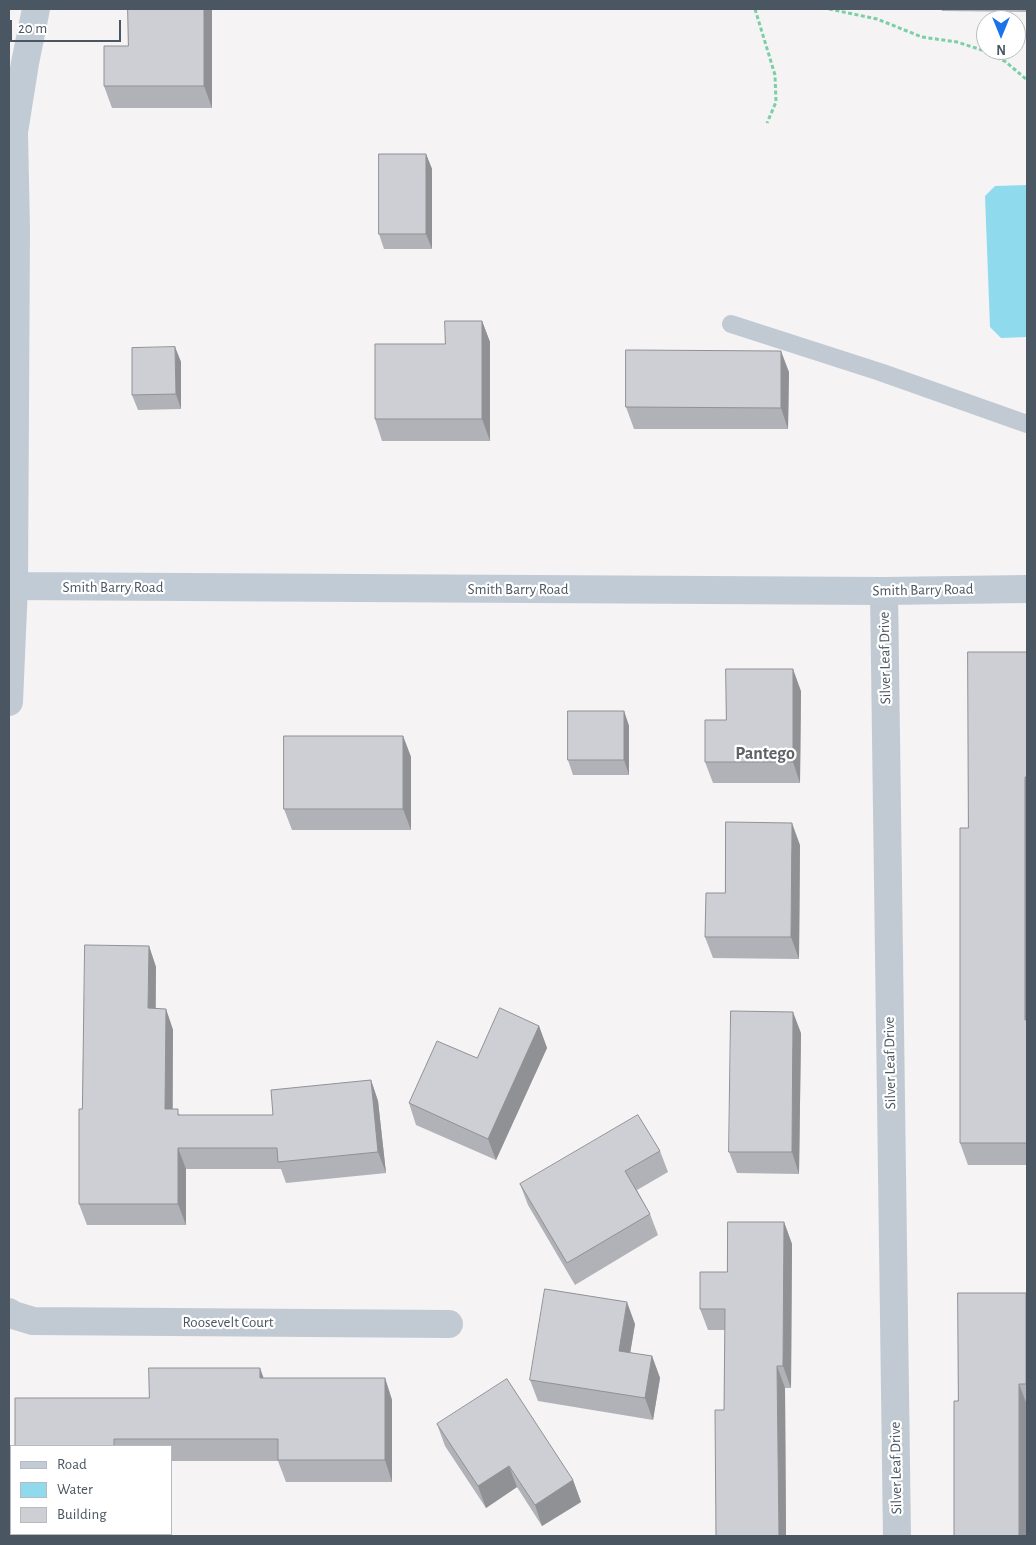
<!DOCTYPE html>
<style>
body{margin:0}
#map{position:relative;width:1036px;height:1545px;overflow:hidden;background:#f5f3f3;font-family:"Alegreya Sans",sans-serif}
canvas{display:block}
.frame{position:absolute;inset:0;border:10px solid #4a5661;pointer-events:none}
.legend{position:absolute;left:10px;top:1445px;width:162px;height:90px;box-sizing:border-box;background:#fff;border:1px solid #b7bbc0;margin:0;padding:6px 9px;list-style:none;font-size:15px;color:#4a5661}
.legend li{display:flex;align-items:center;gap:10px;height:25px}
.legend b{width:25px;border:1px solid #b7bbc0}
.north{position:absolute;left:976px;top:10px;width:50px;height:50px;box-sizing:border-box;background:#fff;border:1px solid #b7bbc0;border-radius:50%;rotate:180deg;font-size:14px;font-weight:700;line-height:20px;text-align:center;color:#4a5661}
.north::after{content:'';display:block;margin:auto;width:18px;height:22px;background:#1a73e8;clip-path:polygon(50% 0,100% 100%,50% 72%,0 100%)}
.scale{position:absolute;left:10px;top:20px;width:111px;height:22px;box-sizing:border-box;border:2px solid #4a5661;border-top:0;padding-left:6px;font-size:15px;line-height:18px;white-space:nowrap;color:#4a5661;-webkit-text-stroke:4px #fff;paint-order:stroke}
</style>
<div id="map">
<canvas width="1036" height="1545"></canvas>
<div class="frame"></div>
<ul class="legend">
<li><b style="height:6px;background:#c1cbd6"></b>Road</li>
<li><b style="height:14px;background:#90daee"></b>Water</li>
<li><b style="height:14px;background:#cdcfd5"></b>Building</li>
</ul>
<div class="north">N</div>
<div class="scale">20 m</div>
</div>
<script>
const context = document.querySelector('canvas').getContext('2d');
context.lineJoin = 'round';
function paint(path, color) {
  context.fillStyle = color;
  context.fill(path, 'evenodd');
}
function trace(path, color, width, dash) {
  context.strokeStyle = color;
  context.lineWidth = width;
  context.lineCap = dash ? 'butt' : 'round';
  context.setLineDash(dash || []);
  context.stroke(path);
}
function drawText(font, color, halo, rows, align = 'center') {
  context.font = font + ' "Alegreya Sans",sans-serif';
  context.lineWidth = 4.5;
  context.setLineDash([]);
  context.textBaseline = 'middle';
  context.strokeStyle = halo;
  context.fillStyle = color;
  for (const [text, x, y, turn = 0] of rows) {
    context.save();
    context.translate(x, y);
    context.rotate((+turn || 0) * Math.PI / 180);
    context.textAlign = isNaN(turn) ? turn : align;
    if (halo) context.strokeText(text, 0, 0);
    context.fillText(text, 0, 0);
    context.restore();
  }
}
paint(new Path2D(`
 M 1027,185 L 1027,337 L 1001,338 L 990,327 L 985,196 L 995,186 Z`), '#90daee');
trace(new Path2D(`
 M 755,9 L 775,75 L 776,102 L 767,123
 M 829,9 L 877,19 L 922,37 L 957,42 L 982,50 L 1006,62 L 1027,80`), '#7ad0a6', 3, [4, 2.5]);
trace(new Path2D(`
 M 731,324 L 880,372 L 1027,424`), '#c1cad2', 18);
trace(new Path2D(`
 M 884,591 L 897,1536
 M 9,702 L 14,586
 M 9,1312 L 13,1315 L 33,1321 L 449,1324`), '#c1cad2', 28);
trace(new Path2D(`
 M 9,586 L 884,591 L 1027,589
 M 14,586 L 16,230 L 14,132 L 25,63 L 36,9`), '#c1cbd6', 28);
paint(new Path2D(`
 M 212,9 L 212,108 L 112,108 L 104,86 L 128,46 Z
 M 941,9 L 1027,9 L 1027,12 L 942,11 Z
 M 426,154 L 432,169 L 432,249 L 384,249 L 379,234 Z
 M 482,321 L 490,342 L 490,441 L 382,441 L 375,419 L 445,344 Z
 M 175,347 L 181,362 L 181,409 L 138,410 L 132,395 Z
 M 789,372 L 788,429 L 634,429 L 626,407 Z
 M 1027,652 L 1027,1165 L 968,1165 L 960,1143 L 968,828 Z
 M 801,691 L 800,783 L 713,783 L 705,762 L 726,720 Z
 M 624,711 L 629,726 L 629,775 L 573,775 L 568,760 Z
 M 403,736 L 411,757 L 411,830 L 292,830 L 284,809 Z
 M 800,845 L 799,959 L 713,958 L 705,937 L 725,893 Z
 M 149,946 L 156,967 L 156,1009 L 166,1009 L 173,1030 L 173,1109 L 180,1115 L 273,1115 L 371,1080 L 378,1101 L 386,1173 L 286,1183 L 281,1169 L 186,1169 L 186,1225 L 87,1225 L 79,1204 L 82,1109 Z
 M 539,1026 L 547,1048 L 496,1160 L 416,1125 L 409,1103 L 477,1058 Z
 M 801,1033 L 799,1174 L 737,1173 L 729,1152 Z
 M 660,1151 L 668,1172 L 637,1190 L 650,1214 L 658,1235 L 575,1285 L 528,1205 L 520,1184 Z
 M 784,1222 L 792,1244 L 791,1388 L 785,1388 L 786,1536 L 716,1536 L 724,1410 L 725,1330 L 708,1330 L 700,1309 L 727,1272 Z
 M 1027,1296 L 1027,1536 L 958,1401 Z
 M 635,1324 L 630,1353 L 652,1356 L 660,1378 L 653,1420 L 538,1401 L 530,1380 Z
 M 263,1378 L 385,1378 L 392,1400 L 392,1482 L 286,1482 L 278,1461 L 171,1461 L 171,1446 L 15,1446 L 149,1398 Z
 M 437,1424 L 573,1480 L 581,1502 L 542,1526 L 517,1487 L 486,1508 L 445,1446 Z`), '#b0b2b7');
paint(new Path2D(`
 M 204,9 L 212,9 L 212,108 L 204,86 Z
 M 426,154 L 432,169 L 432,249 L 426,234 Z
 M 482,321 L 490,342 L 490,441 L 482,419 Z
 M 175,347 L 181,362 L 181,409 L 176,394 Z
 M 781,351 L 789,372 L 788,429 L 781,408 Z
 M 793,669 L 801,691 L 800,783 L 793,762 Z
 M 624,711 L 629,726 L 629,775 L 624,760 Z
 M 403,736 L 411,757 L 411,830 L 403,809 Z
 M 1025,777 L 1027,784 L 1027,1027 L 1025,1020 Z
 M 792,823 L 800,845 L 799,959 L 791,937 Z
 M 149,946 L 156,967 L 155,1029 L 148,1008 Z
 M 166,1009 L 173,1030 L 172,1130 L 165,1109 Z
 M 793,1012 L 801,1033 L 799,1174 L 792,1152 Z
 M 539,1026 L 547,1048 L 496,1160 L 488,1139 Z
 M 371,1080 L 378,1101 L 386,1173 L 378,1152 Z
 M 178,1148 L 186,1169 L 186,1225 L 178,1204 Z
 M 784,1222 L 792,1244 L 791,1388 L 783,1366 Z
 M 1026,1293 L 1027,1296 L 1027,1387 L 1026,1384 Z
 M 627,1302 L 635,1324 L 627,1372 L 619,1351 Z
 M 652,1356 L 660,1378 L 653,1420 L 645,1398 Z
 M 777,1366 L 785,1388 L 786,1536 L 779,1536 Z
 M 260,1368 L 268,1390 L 260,1378 Z
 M 385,1378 L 392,1400 L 392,1482 L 385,1460 Z
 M 1019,1384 L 1027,1405 L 1027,1536 L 1019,1536 Z
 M 509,1466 L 517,1487 L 486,1508 L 478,1486 Z
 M 573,1480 L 581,1502 L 542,1526 L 535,1505 Z`), '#909195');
const building = new Path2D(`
 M 128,9 L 204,9 L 204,86 L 104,86 L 104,46 L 128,46 Z
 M 379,154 L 426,154 L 426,234 L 379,234 Z
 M 445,321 L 482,321 L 482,419 L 375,419 L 375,344 L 445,344 Z
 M 175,347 L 176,394 L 132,395 L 132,348 Z
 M 626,350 L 781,351 L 781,408 L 626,407 Z
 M 968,652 L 1027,652 L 1027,777 L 1025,777 L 1025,1020 L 1027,1020 L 1027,1143 L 960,1143 L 960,828 L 968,828 Z
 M 726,669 L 793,669 L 793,762 L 705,762 L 705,720 L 726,720 Z
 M 568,711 L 624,711 L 624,760 L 568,760 Z
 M 284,736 L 403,736 L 403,809 L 284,809 Z
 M 726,822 L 792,823 L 791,937 L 705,937 L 706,893 L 725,893 Z
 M 85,945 L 149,946 L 148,1008 L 166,1009 L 165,1109 L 178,1109 L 178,1115 L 273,1115 L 271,1090 L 371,1080 L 378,1152 L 278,1162 L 277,1148 L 178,1148 L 178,1204 L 79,1204 L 79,1109 L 82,1109 Z
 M 500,1008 L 539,1026 L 488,1139 L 409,1103 L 437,1041 L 477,1058 Z
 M 731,1011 L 793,1012 L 792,1152 L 729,1152 Z
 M 638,1115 L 660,1151 L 625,1171 L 650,1214 L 567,1263 L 520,1184 Z
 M 728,1222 L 784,1222 L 783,1366 L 777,1366 L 779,1536 L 716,1536 L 715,1410 L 724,1410 L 725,1309 L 700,1309 L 700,1272 L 727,1272 Z
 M 545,1289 L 627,1302 L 619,1351 L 652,1356 L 645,1398 L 530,1380 Z
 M 958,1293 L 1026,1293 L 1026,1384 L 1019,1384 L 1019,1536 L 954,1536 L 954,1401 L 958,1401 Z
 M 149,1368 L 260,1368 L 260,1378 L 385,1378 L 385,1460 L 278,1460 L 278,1439 L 114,1439 L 114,1446 L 15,1446 L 15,1398 L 149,1398 Z
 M 507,1379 L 573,1480 L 535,1505 L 509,1466 L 478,1486 L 437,1424 Z`);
paint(building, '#cdcfd5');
trace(building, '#909195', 1);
drawText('15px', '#4a5661', '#fff', [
 ["Smith Barry Road",113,587],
 ["Smith Barry Road",518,589],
 ["Smith Barry Road",923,590,-1],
 ["Silver Leaf Drive",885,658,-91],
 ["Silver Leaf Drive",890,1063,-91],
 ["Roosevelt Court",228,1322],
 ["Silver Leaf Drive",896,1468,-91]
]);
drawText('bold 18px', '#5f6368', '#fff', [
 ["Pantego",765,754]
]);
</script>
